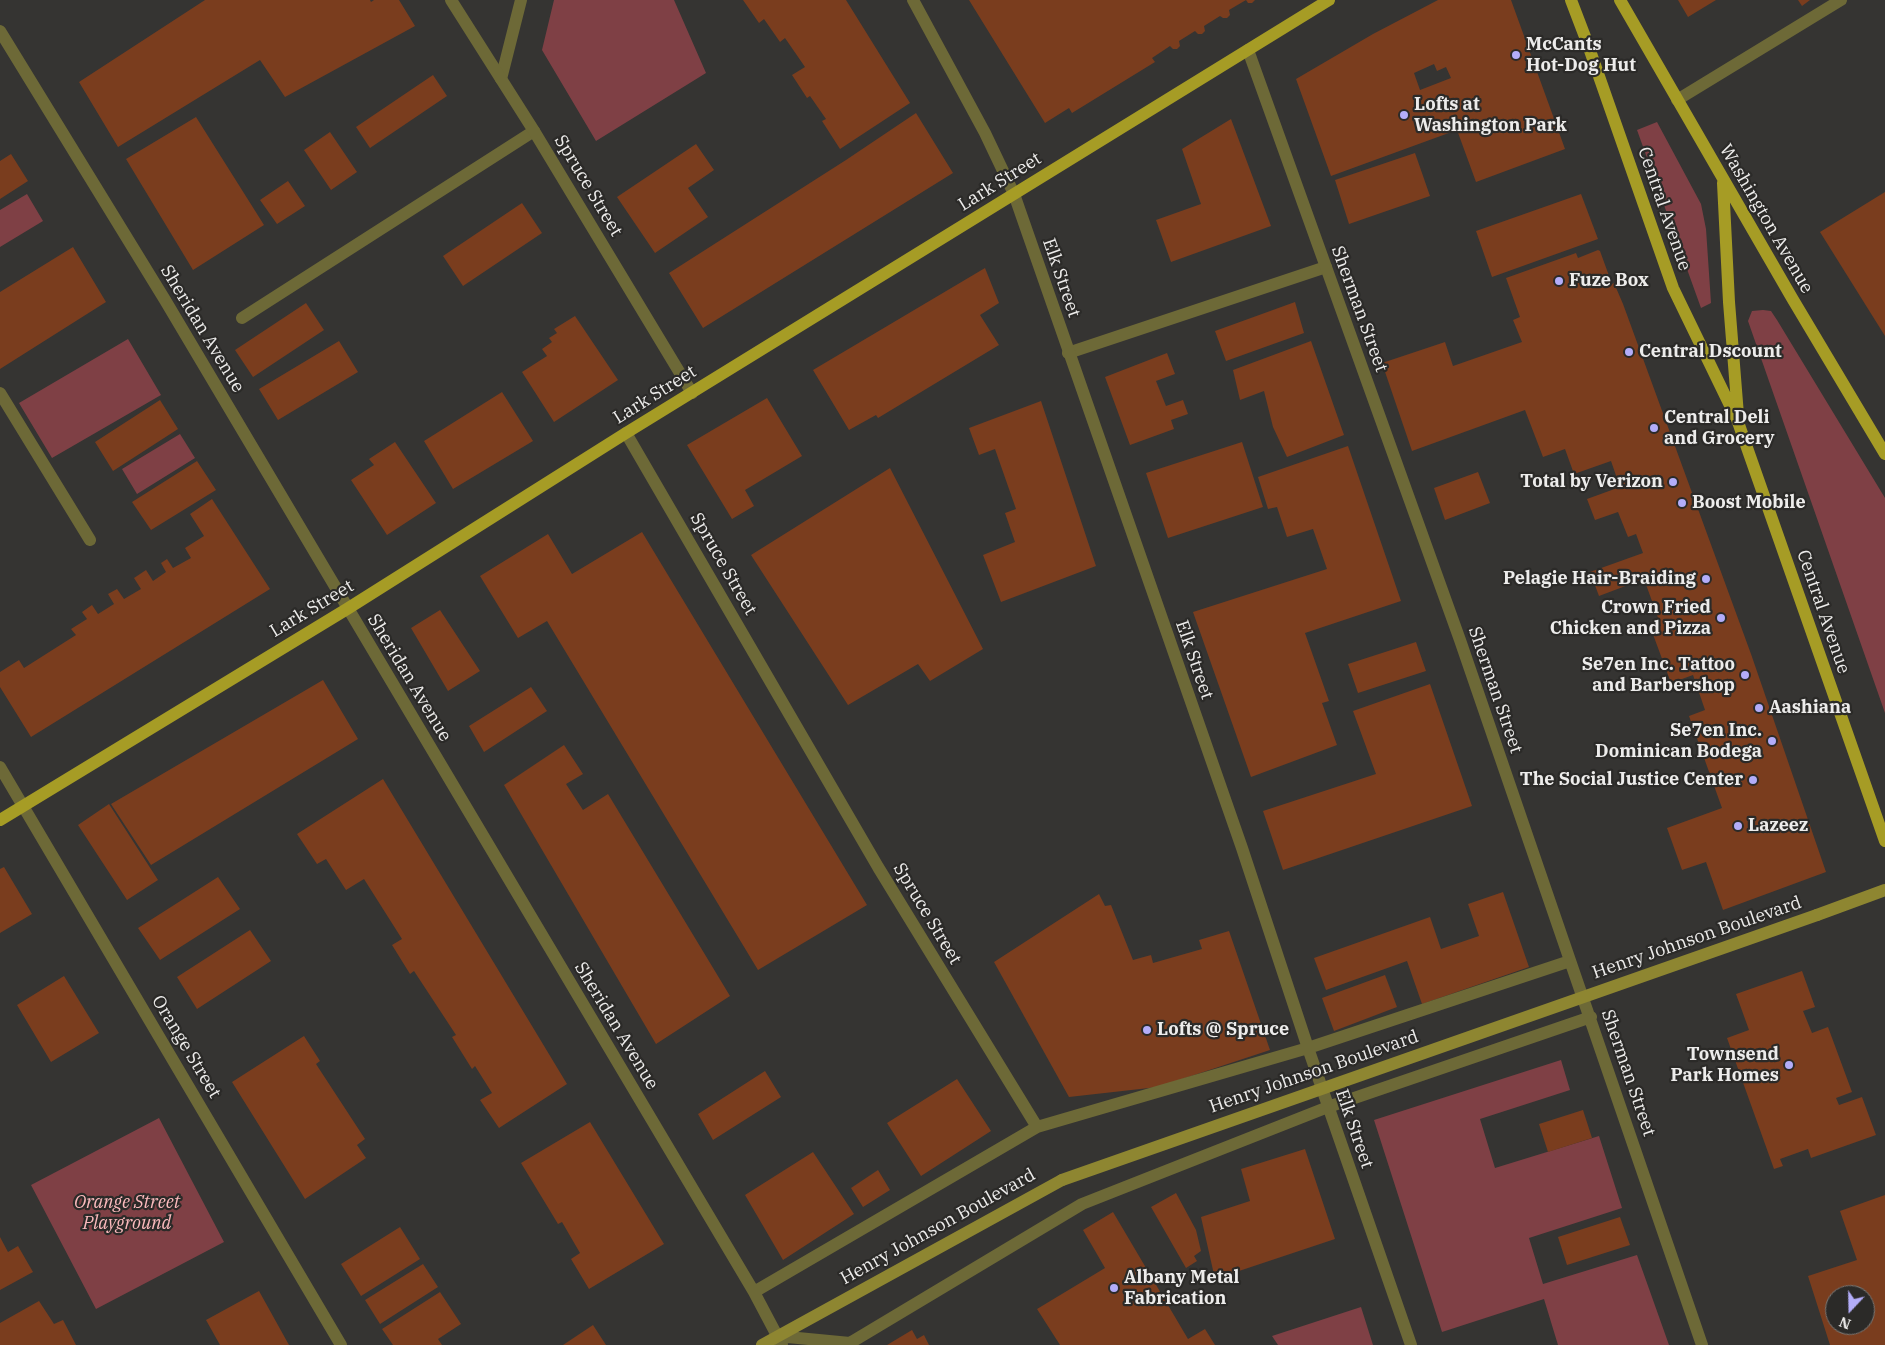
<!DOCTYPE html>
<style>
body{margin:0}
#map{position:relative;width:1885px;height:1345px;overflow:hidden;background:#353432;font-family:"IBM Plex Serif",serif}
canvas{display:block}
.north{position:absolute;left:1825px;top:1285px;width:50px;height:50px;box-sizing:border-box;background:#2b2a28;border:1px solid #797876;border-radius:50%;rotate:201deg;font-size:14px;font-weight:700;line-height:20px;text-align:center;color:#edeceb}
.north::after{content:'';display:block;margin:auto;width:18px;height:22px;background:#b3adf9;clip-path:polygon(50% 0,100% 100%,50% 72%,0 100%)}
</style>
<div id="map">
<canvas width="1885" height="1345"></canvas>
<div class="north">N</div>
</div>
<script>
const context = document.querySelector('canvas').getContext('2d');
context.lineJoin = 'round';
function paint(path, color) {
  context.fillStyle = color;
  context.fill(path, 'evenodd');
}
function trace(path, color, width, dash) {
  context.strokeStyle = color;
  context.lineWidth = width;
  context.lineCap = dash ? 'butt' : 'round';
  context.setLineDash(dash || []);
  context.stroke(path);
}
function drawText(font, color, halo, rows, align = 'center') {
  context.font = font + ' "IBM Plex Serif",serif';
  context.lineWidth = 4.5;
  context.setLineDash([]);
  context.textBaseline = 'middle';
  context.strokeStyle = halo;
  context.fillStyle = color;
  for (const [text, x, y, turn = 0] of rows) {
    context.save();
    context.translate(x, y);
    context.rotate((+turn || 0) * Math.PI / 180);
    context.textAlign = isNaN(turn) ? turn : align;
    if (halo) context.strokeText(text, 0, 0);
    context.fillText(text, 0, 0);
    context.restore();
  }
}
paint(new Path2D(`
 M 554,0 L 674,0 L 706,73 L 596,141 L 542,50 Z
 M 1657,122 L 1701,204 L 1706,229 L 1711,303 L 1701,308 L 1637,130 Z
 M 27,194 L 43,221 L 0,247 L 0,210 Z
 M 1763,310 L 1771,311 L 1777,320 L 1885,498 L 1885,713 L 1748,321 L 1752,311 Z
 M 128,339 L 161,395 L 52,458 L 19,403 Z
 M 180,434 L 195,458 L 137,494 L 122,469 Z
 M 1561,1060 L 1570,1090 L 1480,1119 L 1495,1168 L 1599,1136 L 1622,1208 L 1529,1238 L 1543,1284 L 1637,1255 L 1669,1345 L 1558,1345 L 1544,1299 L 1442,1332 L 1374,1120 Z
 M 159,1118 L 224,1242 L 96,1309 L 31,1185 Z
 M 1361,1307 L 1373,1345 L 1278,1345 L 1272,1336 Z`), '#7f4045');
paint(new Path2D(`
 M 205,0 L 370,0 L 371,2 L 374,0 L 399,0 L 415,26 L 285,97 L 260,60 L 118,147 L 79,82 Z
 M 743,0 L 846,0 L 910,103 L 840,149 L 822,121 L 826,119 L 810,96 L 807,98 L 792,75 L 805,67 L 785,38 L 780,42 L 764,19 L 759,23 Z
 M 969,0 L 1255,0 L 1252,3 L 1248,3 L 1246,0 L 1229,10 L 1230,15 L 1227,18 L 1223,18 L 1220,16 L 1204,26 L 1205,31 L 1202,34 L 1198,34 L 1195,31 L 1179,41 L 1180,46 L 1177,49 L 1173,49 L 1170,46 L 1152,58 L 1155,62 L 1072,113 L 1069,108 L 1045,123 Z
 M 1438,0 L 1511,0 L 1565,149 L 1476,182 L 1457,130 L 1331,176 L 1296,79 L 1373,34 ZM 1434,64 L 1437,71 L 1446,67 L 1451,78 L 1420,90 L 1414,73 Z
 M 1678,0 L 1716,0 L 1688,17 Z
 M 1798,0 L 1810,0 L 1802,6 Z
 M 433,75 L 447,96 L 370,148 L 356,127 Z
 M 916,113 L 953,173 L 703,328 L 669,273 L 846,160 Z
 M 196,117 L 264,225 L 193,270 L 126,159 Z
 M 1231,119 L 1271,226 L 1171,262 L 1156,220 L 1201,204 L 1182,149 Z
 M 330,132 L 357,172 L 331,190 L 304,150 Z
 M 696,144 L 714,170 L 688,188 L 708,217 L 655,253 L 617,197 Z
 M 1415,153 L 1430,196 L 1349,224 L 1335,180 Z
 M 11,154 L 28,181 L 0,199 L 0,161 Z
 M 288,181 L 305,206 L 277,224 L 260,200 Z
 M 1885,192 L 1885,336 L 1820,232 Z
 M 1581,194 L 1598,239 L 1492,277 L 1476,231 Z
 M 522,203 L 542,233 L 463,286 L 443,256 Z
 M 73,247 L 106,302 L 0,369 L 0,292 Z
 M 1598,250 L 1600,251 L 1612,284 L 1614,283 L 1623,304 L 1751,654 L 1826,872 L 1723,910 L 1706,862 L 1682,870 L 1667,828 L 1722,808 L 1689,716 L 1705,710 L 1693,675 L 1671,683 L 1651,629 L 1661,626 L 1644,579 L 1599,596 L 1590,572 L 1643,553 L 1636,534 L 1628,537 L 1618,512 L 1595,520 L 1587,499 L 1620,487 L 1611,461 L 1574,474 L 1565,449 L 1543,457 L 1525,410 L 1412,451 L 1382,363 L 1445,342 L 1453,366 L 1522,342 L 1513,320 L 1520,317 L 1506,278 L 1576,253 L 1578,258 Z
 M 985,268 L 999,303 L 980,315 L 999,345 L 878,418 L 876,415 L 849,430 L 813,370 Z
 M 1295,302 L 1304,333 L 1226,361 L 1215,331 Z
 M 306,303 L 324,330 L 253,377 L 235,350 Z
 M 575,316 L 618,380 L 554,422 L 522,372 L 547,356 L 542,349 L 552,342 L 549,338 L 557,333 L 554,329 Z
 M 339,341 L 358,372 L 278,420 L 259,389 Z
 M 1311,341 L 1344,435 L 1287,457 L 1273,427 L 1264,391 L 1240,400 L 1233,370 Z
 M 1167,353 L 1175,374 L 1156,381 L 1166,406 L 1183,400 L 1188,414 L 1171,420 L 1174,429 L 1130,445 L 1105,377 Z
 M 502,392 L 533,441 L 453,489 L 424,441 Z
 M 767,398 L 802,456 L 745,490 L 754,506 L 732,519 L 687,445 Z
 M 160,400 L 178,429 L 113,471 L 95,442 Z
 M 1041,401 L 1096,566 L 1001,602 L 983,555 L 1015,542 L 1005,513 L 1016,509 L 995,449 L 979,455 L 969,428 Z
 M 395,442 L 436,503 L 387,535 L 351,480 L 374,465 L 369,459 Z
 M 1242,442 L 1263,507 L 1168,538 L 1146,473 Z
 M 1348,446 L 1401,601 L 1305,633 L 1329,701 L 1322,703 L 1337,745 L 1251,777 L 1193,612 L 1327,569 L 1313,529 L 1287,537 L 1277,507 L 1268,509 L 1258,477 Z
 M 197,461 L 216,490 L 151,530 L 132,502 Z
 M 890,468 L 983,649 L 930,681 L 918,664 L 848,705 L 751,555 Z
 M 1478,472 L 1490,503 L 1445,520 L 1434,488 Z
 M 212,499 L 270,589 L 31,737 L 0,687 L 0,672 L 19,660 L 24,668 L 76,635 L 71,629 L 87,619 L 82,612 L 92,605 L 98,614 L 114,604 L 108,594 L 117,589 L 124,599 L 141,589 L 134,578 L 146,570 L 153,581 L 166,572 L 161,563 L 167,559 L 173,568 L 191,558 L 185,548 L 204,536 L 190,514 Z
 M 642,532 L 867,905 L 758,970 L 547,621 L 518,638 L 480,576 L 548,534 L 572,574 Z
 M 440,610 L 480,671 L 448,691 L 411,628 Z
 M 1416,642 L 1426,671 L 1358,693 L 1348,664 Z
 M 323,680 L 358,739 L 151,865 L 111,804 Z
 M 1430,684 L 1472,806 L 1283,870 L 1263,811 L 1376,774 L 1353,711 Z
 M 531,687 L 547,711 L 484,752 L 469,726 Z
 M 564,745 L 583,774 L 566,784 L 583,810 L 608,794 L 730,996 L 656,1044 L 504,785 Z
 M 383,779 L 567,1084 L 499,1128 L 480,1100 L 492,1093 L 475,1066 L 472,1069 L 452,1037 L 456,1035 L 414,971 L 410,974 L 392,945 L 402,939 L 364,879 L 346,890 L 326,859 L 317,864 L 297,834 Z
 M 109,804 L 158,880 L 127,900 L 78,825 Z
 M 4,867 L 32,914 L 0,933 L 0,869 Z
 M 218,877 L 240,909 L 160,960 L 138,928 Z
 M 1503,892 L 1529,967 L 1422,1004 L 1407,961 L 1326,990 L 1314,958 L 1430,917 L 1441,949 L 1479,936 L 1468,904 Z
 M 1099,894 L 1105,906 L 1111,905 L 1133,960 L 1151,955 L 1153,963 L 1202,949 L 1199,940 L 1229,931 L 1270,1050 L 1158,1087 L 1069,1097 L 994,962 Z
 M 250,930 L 271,961 L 197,1009 L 177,977 Z
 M 1802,971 L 1815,1007 L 1803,1011 L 1812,1033 L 1828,1027 L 1852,1092 L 1836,1098 L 1839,1105 L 1862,1097 L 1876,1135 L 1811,1158 L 1808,1149 L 1780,1159 L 1783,1166 L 1774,1169 L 1727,1038 L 1749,1030 L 1736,994 Z
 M 1385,975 L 1397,1007 L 1334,1031 L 1322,998 Z
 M 64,976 L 99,1033 L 51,1062 L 17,1005 Z
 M 304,1036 L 320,1061 L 316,1064 L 365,1139 L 357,1145 L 366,1158 L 305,1199 L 232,1082 Z
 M 765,1071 L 781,1097 L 713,1140 L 698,1114 Z
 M 957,1079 L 991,1131 L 921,1176 L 887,1123 Z
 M 1583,1110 L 1592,1138 L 1548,1152 L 1539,1124 Z
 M 590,1122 L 664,1244 L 589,1289 L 571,1259 L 580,1253 L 562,1222 L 558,1224 L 521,1163 Z
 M 1305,1149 L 1335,1239 L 1215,1279 L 1201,1217 L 1250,1201 L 1241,1169 Z
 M 813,1152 L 854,1214 L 783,1260 L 745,1195 Z
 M 878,1170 L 890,1190 L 863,1207 L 851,1188 Z
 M 1176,1193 L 1196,1230 L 1201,1251 L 1194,1256 L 1197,1261 L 1186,1268 L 1151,1207 Z
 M 1885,1195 L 1885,1345 L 1830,1345 L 1808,1276 L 1857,1260 L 1840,1211 ZM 1835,1295 L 1865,1295 L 1865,1325 L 1835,1325 Z
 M 1113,1212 L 1188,1339 L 1205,1329 L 1215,1345 L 1060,1345 L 1037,1309 L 1105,1268 L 1083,1230 Z
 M 1620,1217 L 1630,1245 L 1567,1265 L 1558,1237 Z
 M 400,1227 L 420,1259 L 361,1296 L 341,1264 Z
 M 0,1237 L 8,1252 L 18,1246 L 33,1272 L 0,1290 Z
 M 423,1264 L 438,1287 L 380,1324 L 365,1300 Z
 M 259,1291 L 289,1345 L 220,1345 L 206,1320 Z
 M 440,1292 L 461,1324 L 438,1339 L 442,1345 L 393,1345 L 382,1329 Z
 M 39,1301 L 54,1324 L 63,1320 L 76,1345 L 0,1345 L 0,1323 Z
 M 593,1325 L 606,1345 L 563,1345 Z
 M 912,1330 L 917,1339 L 924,1335 L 929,1345 L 887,1345 Z`), '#7a3d1e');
trace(new Path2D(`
 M 501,79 L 521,0
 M 1677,100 L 1841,0
 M 242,318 L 534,131
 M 1068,353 L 1326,267
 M 0,393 L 90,540`), '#6d6937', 12);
trace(new Path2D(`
 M 451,0 L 534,131 L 692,393
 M 913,0 L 985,133 L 1014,194 L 1242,848 L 1308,1048 L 1411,1345
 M 0,31 L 165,300 L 754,1292 L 782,1345
 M 1248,50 L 1460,640 L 1702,1345
 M 626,433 L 878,867 L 1037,1127
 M 0,767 L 341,1345
 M 754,1292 L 1037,1127 L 1308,1048 L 1570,961
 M 777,1336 L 850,1343 L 1082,1204 L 1328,1107 L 1591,1017`), '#6d6937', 12);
trace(new Path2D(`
 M 1817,915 L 1885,890
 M 762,1345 L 1062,1180`), '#8e8631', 12);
trace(new Path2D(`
 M 1571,0 L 1587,42 L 1673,288 L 1738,422 L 1885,841
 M 1620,0 L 1792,298 L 1885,454
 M 1723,183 L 1729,302 L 1738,415
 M 0,820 L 347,609 L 626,433 L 1329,0`), '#a69c25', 12);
trace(new Path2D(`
 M 1062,1180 L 1817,915`), '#8e8631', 12);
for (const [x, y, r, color] of [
 [1516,55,5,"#b3adf9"],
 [1404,115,5,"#b3adf9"],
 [1559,281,5,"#b3adf9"],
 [1629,352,5,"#b3adf9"],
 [1654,428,5,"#b3adf9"],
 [1673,482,5,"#b3adf9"],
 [1682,503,5,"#b3adf9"],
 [1706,579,5,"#b3adf9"],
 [1721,618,5,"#b3adf9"],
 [1745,675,5,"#b3adf9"],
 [1759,708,5,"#b3adf9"],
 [1772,741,5,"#b3adf9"],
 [1753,780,5,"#b3adf9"],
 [1738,826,5,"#b3adf9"],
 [1147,1030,5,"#b3adf9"],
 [1789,1065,5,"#b3adf9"],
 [1114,1288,5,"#b3adf9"]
]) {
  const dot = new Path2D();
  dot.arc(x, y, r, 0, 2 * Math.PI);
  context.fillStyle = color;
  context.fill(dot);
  trace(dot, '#2b2a28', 2);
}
drawText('bold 18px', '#edeceb', '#2b2a28', [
 ["McCants",1526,45],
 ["Hot-Dog Hut",1526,66],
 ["Lofts at",1414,105],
 ["Washington Park",1414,126],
 ["Fuze Box",1569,281],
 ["Central Dscount",1639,352],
 ["Central Deli",1664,418],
 ["and Grocery",1664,439],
 ["Total by Verizon",1663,482,"right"],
 ["Boost Mobile",1692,503],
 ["Pelagie Hair-Braiding",1696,579,"right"],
 ["Crown Fried",1711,608,"right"],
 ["Chicken and Pizza",1711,629,"right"],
 ["Se7en Inc. Tattoo",1735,665,"right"],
 ["and Barbershop",1735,686,"right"],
 ["Aashiana",1769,708],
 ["Se7en Inc.",1762,731,"right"],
 ["Dominican Bodega",1762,752,"right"],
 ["The Social Justice Center",1743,780,"right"],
 ["Lazeez",1748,826],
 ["Lofts @ Spruce",1157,1030],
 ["Townsend",1779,1055,"right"],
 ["Park Homes",1779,1076,"right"],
 ["Albany Metal",1124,1278],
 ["Fabrication",1124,1299]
], 'left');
drawText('18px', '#edeceb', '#2b2a28', [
 ["Lark Street",1000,182,-32],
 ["Spruce Street",588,186,59],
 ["Central Avenue",1664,209,71],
 ["Washington Avenue",1766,219,60],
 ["Elk Street",1061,278,71],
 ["Sherman Street",1359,309,70],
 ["Sheridan Avenue",202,329,59],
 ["Lark Street",655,395,-32],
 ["Spruce Street",723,564,60],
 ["Lark Street",312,609,-31],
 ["Central Avenue",1823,612,71],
 ["Elk Street",1194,660,71],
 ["Sheridan Avenue",409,678,59],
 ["Sherman Street",1495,690,71],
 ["Spruce Street",927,914,59],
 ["Henry Johnson Boulevard",1697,938,-19],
 ["Sheridan Avenue",616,1026,59],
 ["Orange Street",186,1047,59],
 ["Henry Johnson Boulevard",1314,1072,-19],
 ["Sherman Street",1628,1073,71],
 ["Elk Street",1354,1129,71],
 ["Henry Johnson Boulevard",938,1227,-29]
]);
drawText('italic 18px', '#fbbabd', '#2b2a28', [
 ["Orange Street",127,1203],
 ["Playground",127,1224]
]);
</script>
